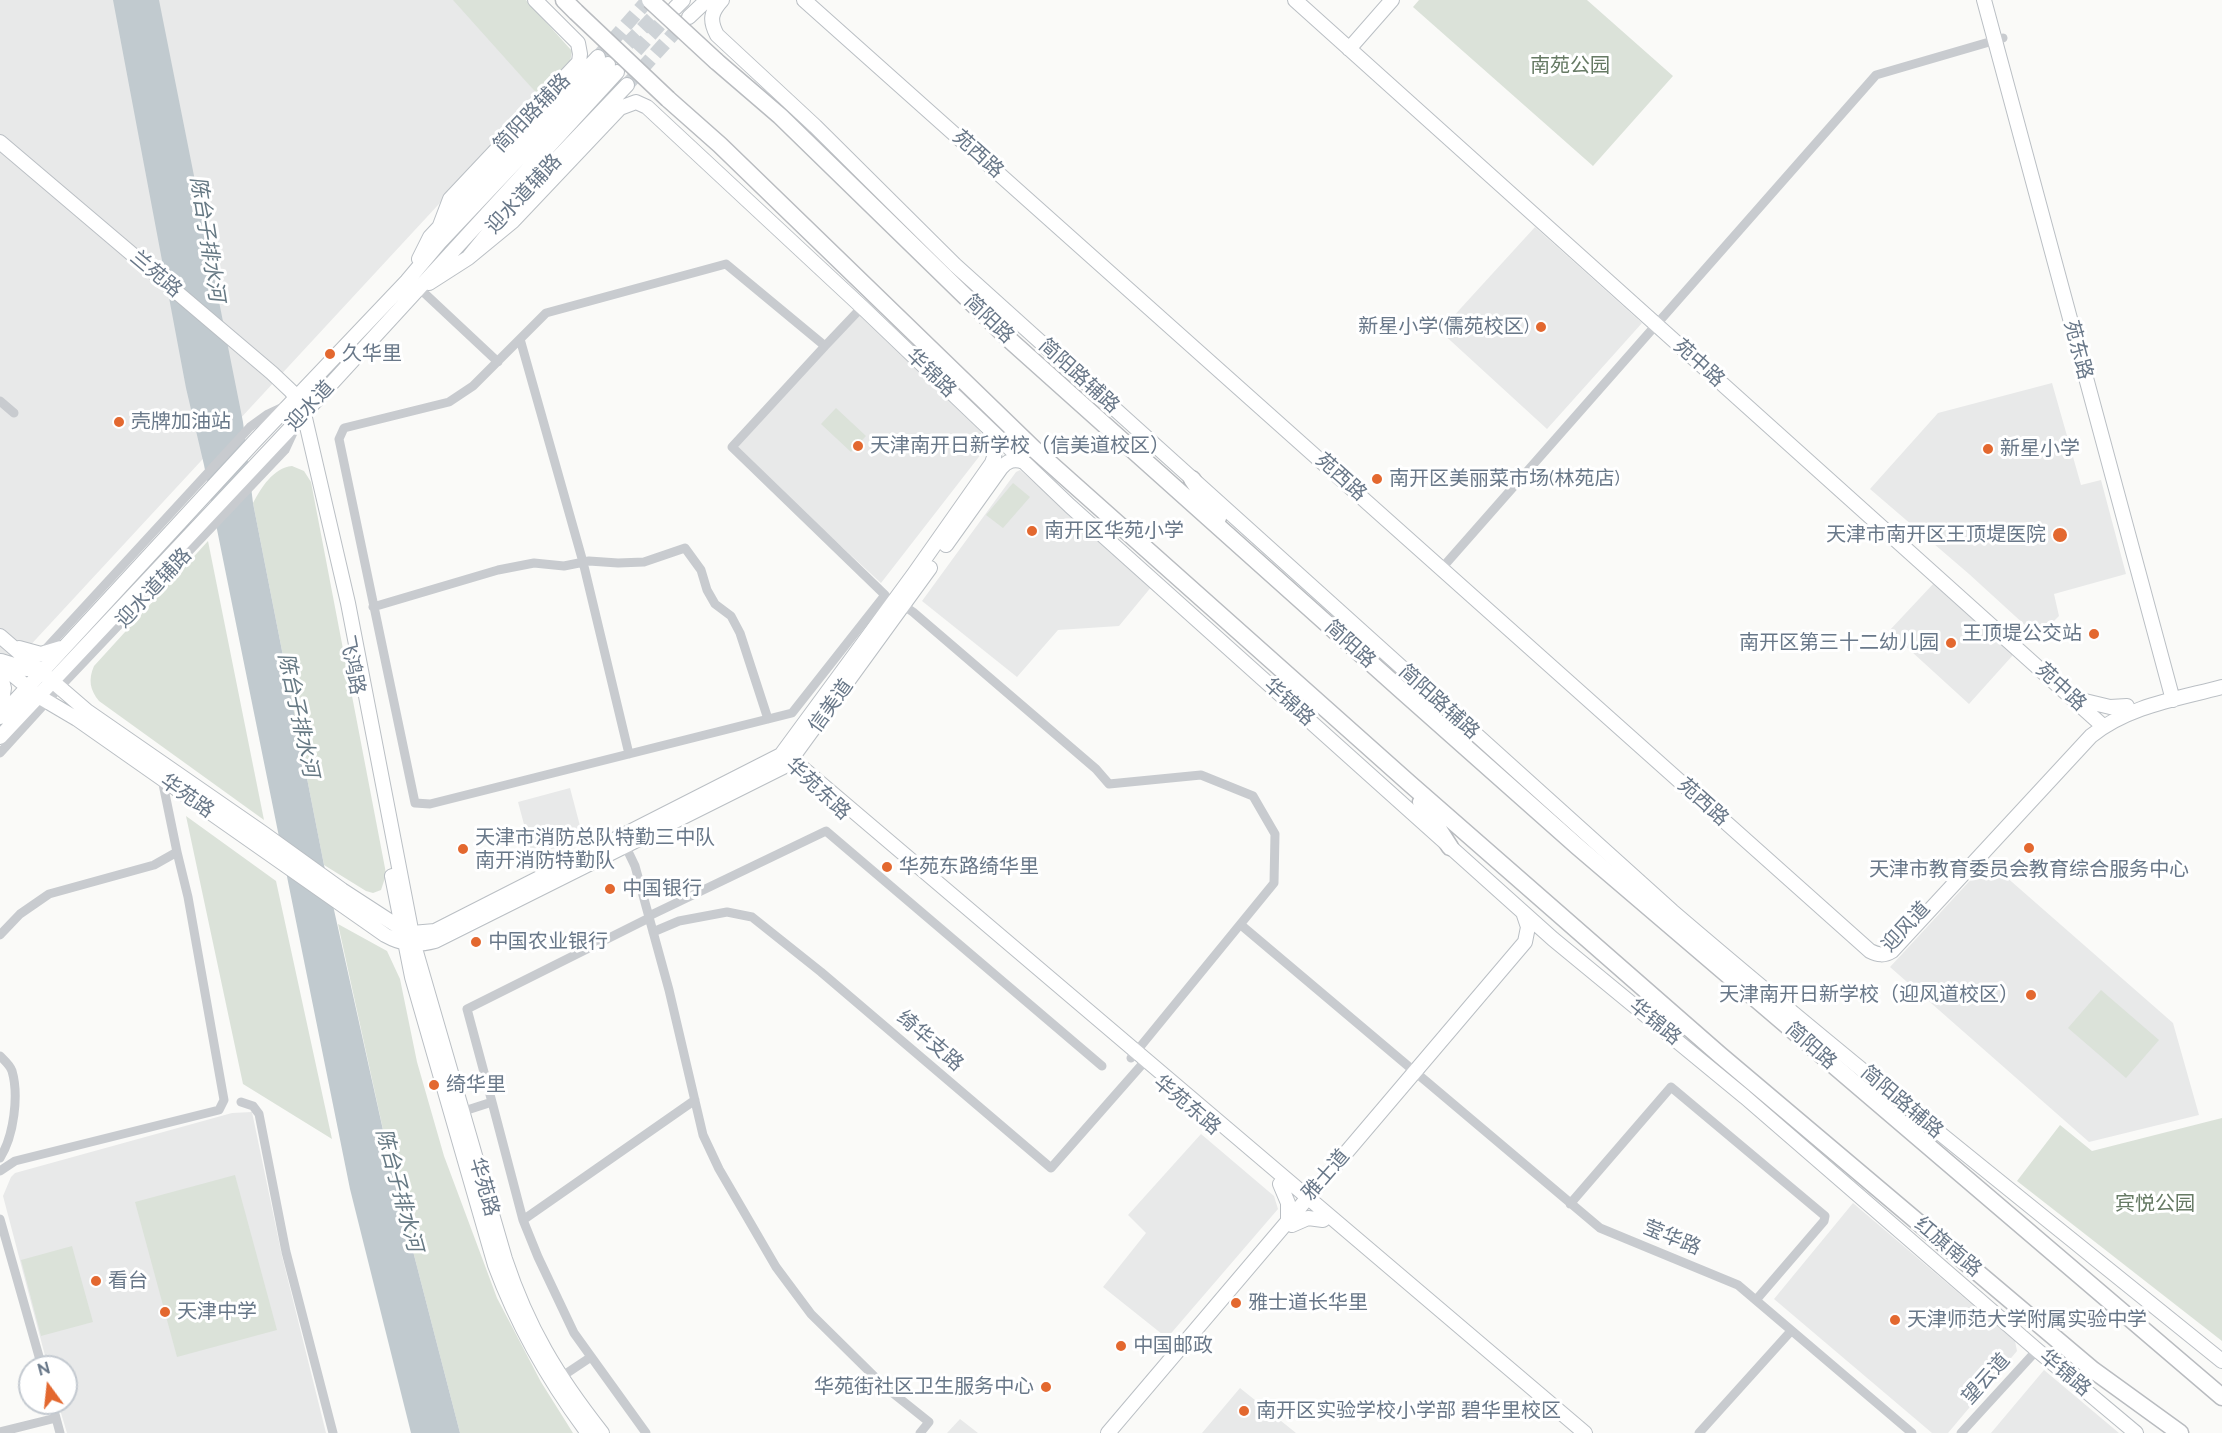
<!DOCTYPE html>
<meta charset="utf-8">
<style>
body{margin:0}
#map{position:relative;width:2222px;height:1433px;overflow:hidden;background:#fafaf8;font-family:Raleway,sans-serif}
canvas{display:block}
.north{position:absolute;left:18px;top:1355px;width:60px;height:60px;box-sizing:border-box;background:#fff;border:2px solid #c3c9d0;border-radius:50%;rotate:345deg;font-size:16px;font-weight:700;line-height:24px;text-align:center;color:#697889}
.north::after{content:'';display:block;margin:auto;width:21px;height:27px;background:#e3682f;clip-path:polygon(50% 0,100% 100%,50% 72%,0 100%)}
</style>
<div id="map">
<canvas width="2222" height="1433"></canvas>
<div class="north">N</div>
</div>
<script>
const context = document.querySelector('canvas').getContext('2d');
context.lineJoin = 'round';
function paint(path, color) {
  context.fillStyle = color;
  context.fill(path, 'evenodd');
}
function trace(path, color, width, dash) {
  context.strokeStyle = color;
  context.lineWidth = width;
  context.lineCap = dash ? 'butt' : 'round';
  context.setLineDash(dash || []);
  context.stroke(path);
}
function drawText(font, color, halo, rows, align = 'center') {
  context.font = font + ' Raleway,"Noto Sans SC",sans-serif';
  context.lineWidth = 6;
  context.setLineDash([]);
  context.textBaseline = 'middle';
  context.strokeStyle = halo;
  context.fillStyle = color;
  for (const [text, x, y, turn = 0] of rows) {
    context.save();
    context.translate(x, y);
    context.rotate((+turn || 0) * Math.PI / 180);
    context.textAlign = isNaN(turn) ? turn : align;
    if (halo) context.strokeText(text, 0, 0);
    context.fillText(text, 0, 0);
    context.restore();
  }
}
paint(new Path2D(`
 M 0,0 L 458,0 L 539,96 L 0,678 Z
 M 1535,227 L 1642,323 L 1547,429 L 1440,331 Z
 M 860,310 L 980,431 L 986,442 L 985,449 L 881,583 L 730,444 Z
 M 2052,383 L 2081,485 L 2101,480 L 2126,574 L 2054,594 L 2059,616 L 2038,637 L 1969,574 L 1870,489 L 1938,413 Z
 M 1020,470 L 1152,586 L 1119,626 L 1058,630 L 1017,677 L 922,601 L 1016,472 Z
 M 1934,583 L 2013,655 L 1969,704 L 1889,631 Z
 M 570,788 L 584,841 L 532,854 L 518,802 Z
 M 1988,861 L 2173,1023 L 2199,1115 L 2089,1142 L 1890,967 Z
 M 252,1112 L 282,1256 L 326,1433 L 67,1433 L 58,1403 L 66,1403 L 66,1367 L 48,1367 L 3,1196 L 11,1177 L 15,1173 L 232,1113 Z
 M 1201,1134 L 1274,1196 L 1278,1209 L 1167,1338 L 1103,1287 L 1146,1233 L 1128,1215 Z
 M 1853,1203 L 2015,1341 L 2017,1351 L 1948,1433 L 1932,1433 L 1774,1299 Z
 M 2044,1370 L 2119,1433 L 1991,1433 Z
 M 1240,1388 L 1296,1433 L 1202,1433 Z
 M 960,1419 L 978,1433 L 947,1433 Z`), '#e8e9e9');
paint(new Path2D(`
 M 453,0 L 526,0 L 572,51 L 570,62 L 539,96 Z
 M 1419,0 L 1587,0 L 1673,76 L 1593,166 L 1413,7 Z
 M 836,408 L 866,436 L 851,452 L 821,424 Z
 M 292,466 L 304,471 L 311,482 L 385,868 L 386,875 L 381,890 L 373,893 L 366,891 L 324,865 L 253,503 C 261,488 273,468 292,466 Z
 M 1013,483 L 1030,497 L 1003,528 L 986,515 Z
 M 208,541 L 264,820 L 99,701 C 90,690 88,680 94,666 Z
 M 186,816 L 276,881 L 332,1139 L 243,1084 Z
 M 338,924 L 387,951 L 400,979 L 417,1062 L 444,1156 L 497,1298 L 541,1382 L 573,1433 L 460,1433 L 391,1166 Z
 M 2101,990 L 2159,1040 L 2126,1078 L 2068,1028 Z
 M 2222,1118 L 2222,1341 L 2017,1181 L 2060,1125 L 2092,1151 Z
 M 235,1175 L 277,1330 L 177,1357 L 135,1202 Z
 M 72,1246 L 93,1322 L 41,1336 L 21,1260 Z`), '#dbe2d9');
paint(new Path2D(`
 M 113,0 L 159,0 L 243,422 L 253,503 L 324,865 L 391,1166 L 460,1433 L 411,1433 L 350,1189 L 204,465 L 186,388 Z`), '#c1cacf');
trace(new Path2D(`
 M 598,57 L 648,0
 M 613,59 L 666,4
 M 622,66 L 674,9
 M 627,85 L 686,20`), '#ced3d7', 14, [14, 7]);
const secondary = new Path2D(`
 M 722,0 C 711,12 709,20 717,35 L 815,126 L 955,265 L 1672,911 C 1852,1065 2038,1212 2222,1361
 M 804,0 L 1870,951 C 1878,955 1884,956 1892,951 L 2091,736 C 2128,706 2177,699 2222,687
 M 1295,0 L 2103,726
 M 1984,0 L 2173,700
 M 675,8 L 683,0
 M 689,17 L 707,0
 M 1349,49 L 1392,0
 M 0,142 L 272,373 L 291,391 L 302,405 L 348,603 L 414,945 L 505,1259 C 528,1328 557,1376 602,1433
 M 439,228 L 450,199 L 579,62 L 580,54 L 578,43 L 535,0
 M 468,258 L 513,221 L 620,108 L 636,102 L 647,107 L 862,307 L 1070,506 L 1553,939 L 1745,1097 L 2037,1350 L 2136,1433
 M 419,259 L 430,237 L 598,57
 M 429,283 L 468,258 L 504,214 L 627,85
 M 946,545 L 1001,468 C 1007,461 1014,458 1024,462
 M 0,636 L 87,711 L 263,833 L 342,890 L 402,929 L 412,933 L 435,931 L 781,755 L 914,574 L 992,463 C 997,451 995,442 990,431
 M 19,648 L 41,654 L 61,648
 M 1,661 L 27,669 L 43,668
 M 0,664 L 38,696 L 77,719 L 385,935 C 403,945 416,946 435,941 L 787,765 L 930,568
 M 0,673 L 4,688 L 0,715
 M 2085,701 L 2110,707 L 2127,706
 M 0,717 L 254,442 L 407,281 L 439,243 L 608,64
 M 0,737 L 299,419 L 617,72
 M 783,756 L 792,759 L 1585,1433
 M 392,876 L 412,977 L 495,1265 C 518,1327 549,1381 588,1433
 M 1280,1184 L 1288,1203 L 1288,1220
 M 1292,1225 L 1308,1218 L 1323,1220
 M 1108,1433 L 1525,942 L 1528,927 L 1523,912`);
const highway = new Path2D(`
 M 564,0 L 576,12
 M 716,61 L 780,116 L 1012,342 L 1401,690 L 1578,847 L 2222,1397
 M 668,99 L 720,145 L 1034,449 L 1409,783 L 1720,1055 L 2093,1370 L 2180,1433
 M 1192,479 L 1218,518
 M 1421,802 L 1450,847`);
trace(secondary, '#babfc4', 16);
trace(highway, '#b9bcc0', 19);
trace(new Path2D(`
 M 726,264 L 825,346 L 732,447 L 885,595 L 792,713 L 430,804 L 415,803 L 339,439 L 344,428 L 449,402 L 473,386 L 546,313 Z
 M 420,289 L 498,362
 M 520,339 L 583,562 L 629,754
 M 825,346 L 862,307
 M 0,401 L 14,413
 M 1442,568 L 1876,75 L 2003,38
 M 904,606 L 913,612 L 1096,769 L 1109,784 L 1201,775 L 1253,796 L 1275,834 L 1274,883 L 1131,1058
 M 373,607 L 498,570 L 534,563 L 564,566 L 589,561 L 618,563 L 644,562 L 685,548 L 701,570 L 707,590 L 715,604 L 731,616 L 740,633 L 768,719
 M 42,653 L 250,427 L 268,414 L 283,407
 M 0,753 L 60,687 L 285,450 L 297,424
 M 623,841 L 635,866 L 669,990 L 703,1135 L 719,1169 L 776,1267 L 811,1314 L 884,1386 L 929,1422 L 920,1433
 M 649,916 L 826,831 L 1102,1066
 M 1241,925 L 1600,1228 L 1738,1285 L 1912,1433
 M 653,932 L 679,921 L 727,912 L 752,917 L 821,972 L 1051,1168 L 1146,1060
 M 0,935 L 20,914 L 49,894 L 154,865 L 177,852 L 162,779
 M 0,1056 C 4,1060 10,1065 12,1071 C 19,1095 14,1136 0,1158
 M 241,1102 L 253,1106 L 259,1114 L 286,1252 L 333,1433
 M 492,1102 L 523,1220 L 538,1257 L 574,1333 L 646,1433
 M 458,1113 L 492,1102 L 467,1009 L 649,918
 M 0,1171 L 15,1161 L 219,1110 L 224,1100 L 188,897 L 177,852
 M 1570,1204 L 1671,1087 L 1825,1216 L 1824,1221 L 1756,1300
 M 0,1219 L 42,1367
 M 523,1220 L 695,1100
 M 558,1379 L 591,1357
 M 52,1403 L 56,1418
 M 0,1432 L 56,1418 L 60,1433
 M 1699,1433 L 1791,1331
 M 1961,1433 L 2037,1350`), '#c8cbcf', 9);
trace(secondary, '#fff', 14);
trace(highway, '#fff', 16);
const highwayBridge = new Path2D(`
 M 650,0 L 716,61
 M 576,12 L 668,99`);
trace(highwayBridge, '#b9bcc0', 19, []);
trace(highwayBridge, '#fff', 16);
for (const [x, y, r, color] of [
 [1541,327,6,"#e3682f"],
 [330,354,6,"#e3682f"],
 [119,422,6,"#e3682f"],
 [858,446,6,"#e3682f"],
 [1988,449,6,"#e3682f"],
 [1377,479,6,"#e3682f"],
 [1032,531,6,"#e3682f"],
 [2060,535,8,"#e3682f"],
 [2094,634,6,"#e3682f"],
 [1951,643,6,"#e3682f"],
 [2029,848,6,"#e3682f"],
 [463,849,6,"#e3682f"],
 [887,867,6,"#e3682f"],
 [610,889,6,"#e3682f"],
 [476,942,6,"#e3682f"],
 [2031,995,6,"#e3682f"],
 [434,1085,6,"#e3682f"],
 [96,1281,6,"#e3682f"],
 [1236,1303,6,"#e3682f"],
 [165,1312,6,"#e3682f"],
 [1895,1320,6,"#e3682f"],
 [1121,1346,6,"#e3682f"],
 [1046,1387,6,"#e3682f"],
 [1244,1411,6,"#e3682f"]
]) {
  const dot = new Path2D();
  dot.arc(x, y, r, 0, 2 * Math.PI);
  context.fillStyle = color;
  context.fill(dot);
  trace(dot, '#fff', 2);
}
drawText('20px', '#667a64', '#fff', [
 ["南苑公园",1570,66],
 ["宾悦公园",2155,1204]
]);
drawText('20px', '#697889', '#fff', [
 ["简阳路辅路",532,113,-46],
 ["苑西路",978,154,42],
 ["迎水道辅路",524,194,-47],
 ["兰苑路",156,274,40],
 ["简阳路",989,319,44],
 ["苑东路",2078,350,75],
 ["苑中路",1699,363,42],
 ["华锦路",931,373,44],
 ["简阳路辅路",1079,376,42],
 ["迎水道",310,406,-47],
 ["苑西路",1341,477,42],
 ["迎水道辅路",154,588,-47],
 ["简阳路",1350,644,42],
 ["飞鸿路",352,665,79],
 ["苑中路",2061,687,43],
 ["华锦路",1289,702,42],
 ["简阳路辅路",1439,702,42],
 ["信美道",831,706,-54],
 ["华苑东路",818,789,43],
 ["华苑路",187,796,35],
 ["苑西路",1703,802,42],
 ["迎风道",1906,927,-47],
 ["华锦路",1655,1022,39],
 ["绮华支路",930,1041,41],
 ["简阳路",1811,1046,41],
 ["简阳路辅路",1902,1102,40],
 ["华苑东路",1187,1105,40],
 ["雅士道",1326,1175,-49],
 ["华苑路",484,1187,74],
 ["莹华路",1672,1238,22],
 ["红旗南路",1948,1247,40],
 ["华锦路",2065,1373,40],
 ["望云道",1986,1379,-48]
]);
drawText('20px', '#697889', '#fff', [
 ["新星小学(儒苑校区)",1529,327,"right"],
 ["久华里",342,354],
 ["壳牌加油站",131,422],
 ["天津南开日新学校（信美道校区）",870,446],
 ["新星小学",2000,449],
 ["南开区美丽菜市场(林苑店)",1389,479],
 ["南开区华苑小学",1044,531],
 ["天津市南开区王顶堤医院",2046,535,"right"],
 ["王顶堤公交站",2082,634,"right"],
 ["南开区第三十二幼儿园",1939,643,"right"],
 ["天津市消防总队特勤三中队",475,838],
 ["南开消防特勤队",475,861],
 ["华苑东路绮华里",899,867],
 ["天津市教育委员会教育综合服务中心",2029,870,"center"],
 ["中国银行",622,889],
 ["中国农业银行",488,942],
 ["天津南开日新学校（迎风道校区）",2019,995,"right"],
 ["绮华里",446,1085],
 ["看台",108,1281],
 ["雅士道长华里",1248,1303],
 ["天津中学",177,1312],
 ["天津师范大学附属实验中学",1907,1320],
 ["中国邮政",1133,1346],
 ["华苑街社区卫生服务中心",1034,1387,"right"],
 ["南开区实验学校小学部 碧华里校区",1256,1411]
], 'left');
drawText('italic 21px', '#657883', '#fff', [
 ["陈台子排水河",207,239,81],
 ["陈台子排水河",298,715,78],
 ["陈台子排水河",399,1190,75]
]);
</script>
